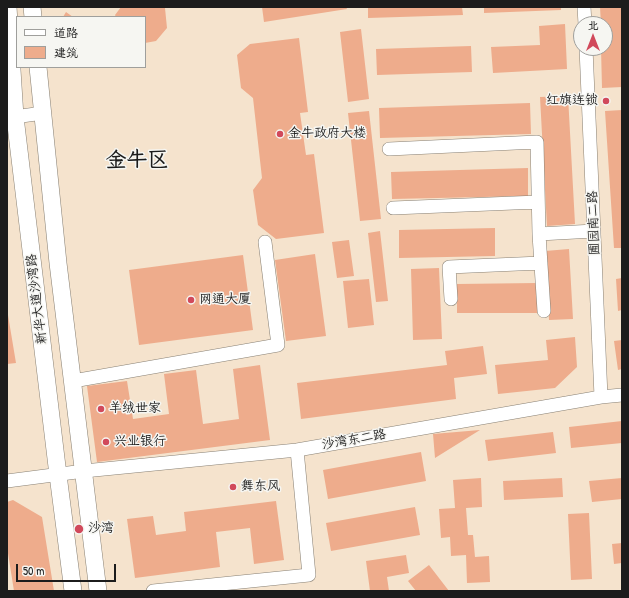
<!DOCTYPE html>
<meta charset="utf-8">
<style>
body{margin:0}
#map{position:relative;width:629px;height:598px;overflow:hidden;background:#f5e3cd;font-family:"Patrick Hand","LXGW WenKai TC",sans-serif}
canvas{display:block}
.frame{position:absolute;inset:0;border:8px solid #1c1c1c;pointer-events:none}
.legend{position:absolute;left:16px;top:16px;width:130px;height:52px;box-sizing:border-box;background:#f6f6f2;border:1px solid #9f9f9c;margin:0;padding:5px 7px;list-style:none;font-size:12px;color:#1c1c1c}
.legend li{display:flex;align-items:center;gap:8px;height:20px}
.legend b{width:20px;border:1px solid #9f9f9c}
.north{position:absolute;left:573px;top:16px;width:40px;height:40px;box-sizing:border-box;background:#f6f6f2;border:1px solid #9f9f9c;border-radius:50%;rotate:0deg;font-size:11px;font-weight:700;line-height:16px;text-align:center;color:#1c1c1c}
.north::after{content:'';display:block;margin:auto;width:14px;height:18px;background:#d1495b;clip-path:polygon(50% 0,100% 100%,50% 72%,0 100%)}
.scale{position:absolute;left:16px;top:564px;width:100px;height:18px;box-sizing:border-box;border:2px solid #1c1c1c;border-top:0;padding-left:5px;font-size:12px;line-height:14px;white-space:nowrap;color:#1c1c1c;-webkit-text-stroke:3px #f6f6f2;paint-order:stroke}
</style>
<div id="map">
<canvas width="629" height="598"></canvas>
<div class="frame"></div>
<ul class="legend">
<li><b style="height:5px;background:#fff"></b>道路</li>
<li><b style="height:11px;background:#eeac8c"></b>建筑</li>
</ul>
<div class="north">北</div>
<div class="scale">50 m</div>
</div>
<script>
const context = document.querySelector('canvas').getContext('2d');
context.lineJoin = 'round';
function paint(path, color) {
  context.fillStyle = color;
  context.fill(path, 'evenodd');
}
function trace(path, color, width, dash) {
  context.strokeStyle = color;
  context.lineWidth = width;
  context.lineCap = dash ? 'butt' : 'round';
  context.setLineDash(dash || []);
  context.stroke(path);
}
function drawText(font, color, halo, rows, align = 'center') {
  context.font = font + ' "Patrick Hand","LXGW WenKai TC",sans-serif';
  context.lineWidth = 3;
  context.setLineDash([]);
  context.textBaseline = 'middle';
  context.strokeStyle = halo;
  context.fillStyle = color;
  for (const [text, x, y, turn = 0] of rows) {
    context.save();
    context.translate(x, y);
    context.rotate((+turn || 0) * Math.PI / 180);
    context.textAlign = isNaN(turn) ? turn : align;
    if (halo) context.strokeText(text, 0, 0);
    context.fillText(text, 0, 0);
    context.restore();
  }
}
paint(new Path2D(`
 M 121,7 L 164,7 L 165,8 L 167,28 L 156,41 L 145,43 L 145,17 L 116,17 L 115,15 Z
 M 262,7 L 346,7 L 347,9 L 264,22 Z
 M 368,7 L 462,7 L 463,15 L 368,18 Z
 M 484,7 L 561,7 L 561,10 L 484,13 Z
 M 600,7 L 622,7 L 622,87 L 602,88 L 601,48 L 605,48 L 605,24 L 601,24 Z
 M 66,12 L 73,17 L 63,17 Z
 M 565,24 L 567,69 L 493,73 L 491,47 L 540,45 L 539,26 Z
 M 361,29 L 369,99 L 348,102 L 340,32 Z
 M 299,38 L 308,112 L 300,113 L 306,155 L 314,154 L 324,233 L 276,239 L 258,225 L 253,190 L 262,178 L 253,98 L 241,88 L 237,55 L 250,44 Z
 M 471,46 L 472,72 L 377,75 L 376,49 Z
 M 568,96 L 575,224 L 547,226 L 540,97 Z
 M 530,103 L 531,134 L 380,138 L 379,108 Z
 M 622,110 L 622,248 L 614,248 L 605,111 Z
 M 369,111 L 381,219 L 360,221 L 348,113 Z
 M 528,168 L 528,196 L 392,199 L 391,172 Z
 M 495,228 L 495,256 L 399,258 L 399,230 Z
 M 380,231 L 388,301 L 376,302 L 368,233 Z
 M 349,240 L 354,276 L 337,278 L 332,242 Z
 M 569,249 L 573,319 L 549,320 L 545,251 Z
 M 315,254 L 326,336 L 286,341 L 275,260 Z
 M 243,255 L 253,330 L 139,345 L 129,270 Z
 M 439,268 L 442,339 L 413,340 L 411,269 Z
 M 622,278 L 622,310 L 618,311 L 616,279 Z
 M 369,279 L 374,325 L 348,328 L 343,281 Z
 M 537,283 L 537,313 L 457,313 L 457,284 Z
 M 7,315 L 8,315 L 16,363 L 7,364 Z
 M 575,337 L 577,367 L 555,388 L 498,394 L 495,365 L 548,360 L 546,340 Z
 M 622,340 L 622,369 L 618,370 L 614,341 Z
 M 483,346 L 487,374 L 454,378 L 456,399 L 301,419 L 297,383 L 447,365 L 445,351 Z
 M 260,365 L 270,440 L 97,462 L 87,386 L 127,381 L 133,419 L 169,414 L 164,374 L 196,370 L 203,424 L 239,419 L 233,369 Z
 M 622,421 L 622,443 L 571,448 L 569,427 Z
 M 480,430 L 435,458 L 433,434 Z
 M 553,432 L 556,453 L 488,461 L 485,440 Z
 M 421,452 L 426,481 L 328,499 L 323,470 Z
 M 481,478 L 482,507 L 466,508 L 468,535 L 473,535 L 475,557 L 489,556 L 490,582 L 467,583 L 466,555 L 451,556 L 450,537 L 441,538 L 439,509 L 455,508 L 453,480 Z
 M 562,478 L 563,497 L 504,500 L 503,481 Z
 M 622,478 L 622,499 L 592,502 L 589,481 Z
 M 13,500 L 42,517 L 54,591 L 14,591 L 7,547 L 7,502 Z
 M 276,501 L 284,560 L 254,564 L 250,528 L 216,532 L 220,567 L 135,578 L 127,519 L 153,516 L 156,535 L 186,531 L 184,512 Z
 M 415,507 L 420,535 L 331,551 L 326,523 Z
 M 589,513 L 592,579 L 571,580 L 568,514 Z
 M 622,543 L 622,563 L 614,564 L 612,544 Z
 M 406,555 L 409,573 L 387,577 L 389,591 L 370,591 L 366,561 Z
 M 429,565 L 449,591 L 416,591 L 408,581 Z`), '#eeac8c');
const minor = new Path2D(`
 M 584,7 L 585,24
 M 586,48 L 601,397
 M 7,118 L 43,113
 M 389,149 L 537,142 L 539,234 L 544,311
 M 393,208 L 538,202
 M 539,234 L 594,231
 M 451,299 L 449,267 L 541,263
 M 73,381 L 278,345 L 265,242
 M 7,481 L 84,471 L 297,450 L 601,397 L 622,395
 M 153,591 L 309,575 L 297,450`);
const major = new Path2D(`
 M 8,7 L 15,117 L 58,475 L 73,591
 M 32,7 L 33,17
 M 38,67 L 58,263 L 98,591`);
trace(minor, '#888074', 14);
trace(major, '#888074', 18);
trace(minor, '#fff', 13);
trace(major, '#fff', 17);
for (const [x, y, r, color] of [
 [606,101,4,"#d1495b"],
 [280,134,4,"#d1495b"],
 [191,300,4,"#d1495b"],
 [101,409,4,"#d1495b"],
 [106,442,4,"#d1495b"],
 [233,487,4,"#d1495b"],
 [79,529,5,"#d1495b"]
]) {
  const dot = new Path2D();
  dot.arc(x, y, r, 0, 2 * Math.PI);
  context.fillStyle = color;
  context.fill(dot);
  trace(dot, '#f6f6f2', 1.5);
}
drawText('13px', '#1c1c1c', '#f6f6f2', [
 ["红旗连锁",598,101,"right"],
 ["金牛政府大楼",288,134],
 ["网通大厦",199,300],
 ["羊绒世家",109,409],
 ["兴业银行",114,442],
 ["舞东风",241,487],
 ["沙湾",88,529]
], 'left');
drawText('13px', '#1c1c1c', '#f6f6f2', [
 ["圃园南二路",594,223,-92],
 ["新华大道沙湾路",37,299,-97],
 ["沙湾东二路",354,440,-10]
]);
drawText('bold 21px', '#1c1c1c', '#f6f6f2', [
 ["金牛区",137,160]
]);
</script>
